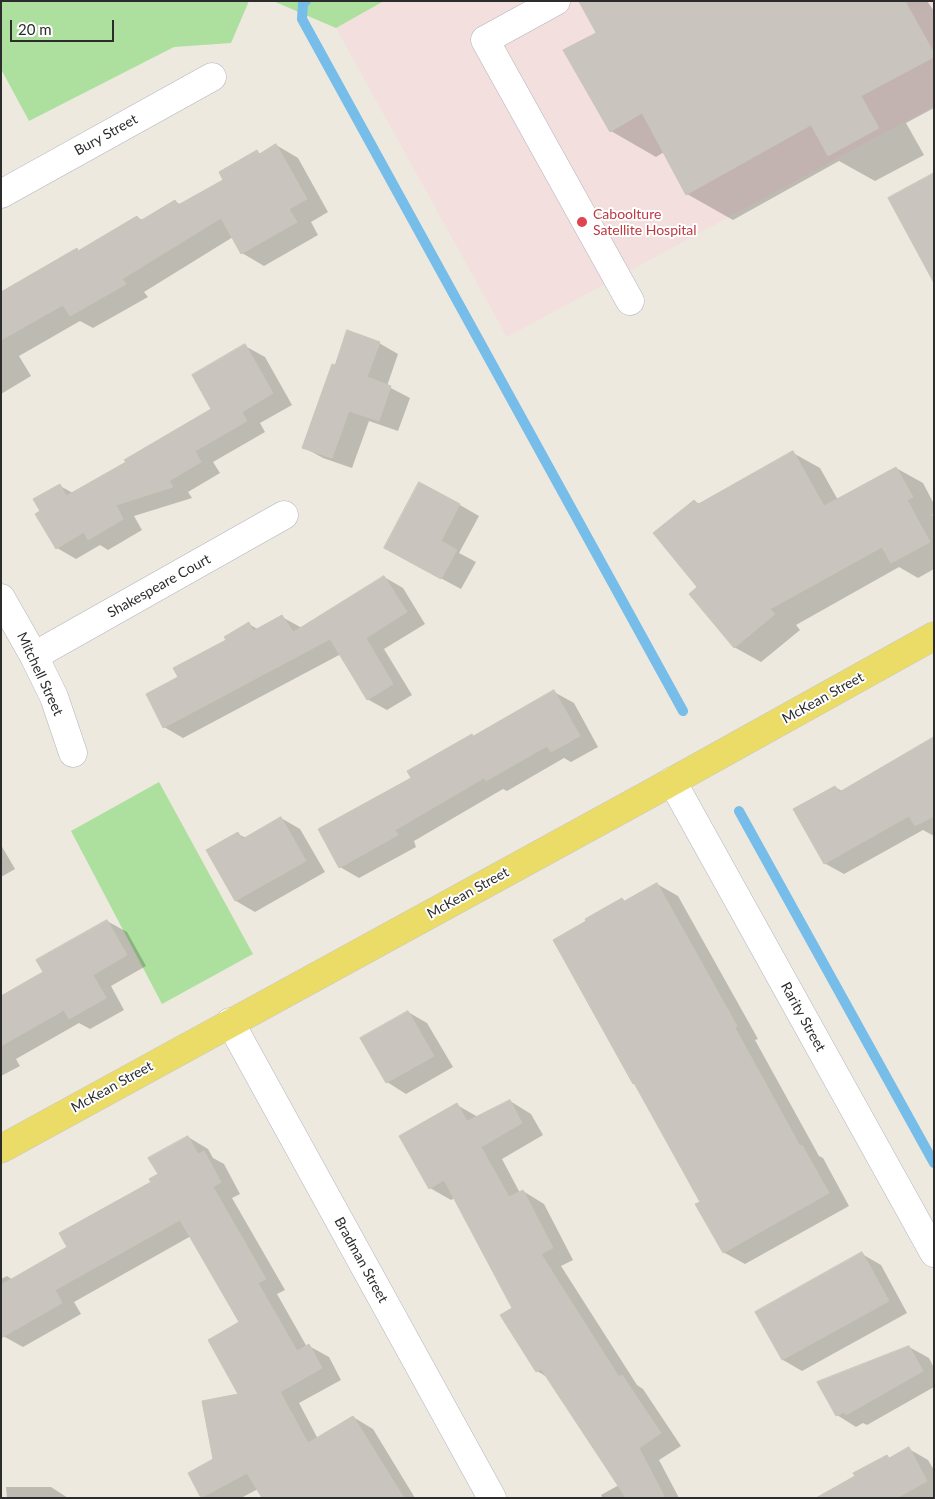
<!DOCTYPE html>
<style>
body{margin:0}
#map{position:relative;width:935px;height:1499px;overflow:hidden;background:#ede9df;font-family:Lato,sans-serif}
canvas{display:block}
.frame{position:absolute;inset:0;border:2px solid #2c2c2c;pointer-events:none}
.scale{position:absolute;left:10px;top:20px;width:104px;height:22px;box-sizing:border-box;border:2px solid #2c2c2c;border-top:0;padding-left:6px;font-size:15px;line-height:18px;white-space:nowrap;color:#2c2c2c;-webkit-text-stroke:4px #fff;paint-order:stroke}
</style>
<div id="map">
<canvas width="935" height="1499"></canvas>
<div class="frame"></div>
<div class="scale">20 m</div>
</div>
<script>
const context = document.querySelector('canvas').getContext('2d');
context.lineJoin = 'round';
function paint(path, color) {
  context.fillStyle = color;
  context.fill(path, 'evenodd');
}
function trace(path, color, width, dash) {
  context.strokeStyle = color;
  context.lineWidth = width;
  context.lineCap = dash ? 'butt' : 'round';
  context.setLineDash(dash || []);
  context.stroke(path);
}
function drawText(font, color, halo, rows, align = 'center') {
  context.font = font + ' Lato,sans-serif';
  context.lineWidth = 4;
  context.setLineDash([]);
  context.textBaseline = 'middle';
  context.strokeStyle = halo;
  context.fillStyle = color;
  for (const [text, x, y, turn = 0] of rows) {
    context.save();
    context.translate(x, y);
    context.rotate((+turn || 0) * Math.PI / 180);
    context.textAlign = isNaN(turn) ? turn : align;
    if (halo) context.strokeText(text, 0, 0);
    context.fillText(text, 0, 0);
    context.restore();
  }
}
paint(new Path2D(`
 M 385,1 L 934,1 L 934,106 L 507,337 L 336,28 Z`), '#f3dfdd');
paint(new Path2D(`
 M 1,1 L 249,1 L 231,43 L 174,47 L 29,121 L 1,69 Z
 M 273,1 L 384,1 L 336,28 Z
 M 159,782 L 253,954 L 162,1004 L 71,831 Z`), '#ade09e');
paint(new Path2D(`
 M 580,1 L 927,1 L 934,11 L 934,108 L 906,123 L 924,155 L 875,181 L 839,161 L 733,220 L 687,194 L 664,152 L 656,157 L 611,131 L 598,33 Z
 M 276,145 L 298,158 L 328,212 L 311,222 L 318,235 L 264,266 L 242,253 L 233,237 L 144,292 L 148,297 L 93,328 L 80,321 L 19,356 L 31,376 L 1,394 L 1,299 L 77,250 L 80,252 L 137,217 L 144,221 L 175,201 L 181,205 L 225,180 L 257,152 L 261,154 Z
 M 379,343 L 398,354 L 387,386 L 410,398 L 398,431 L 369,421 L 352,468 L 323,458 L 303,447 L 335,366 Z
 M 245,346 L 265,357 L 292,405 L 260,423 L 265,432 L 213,462 L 220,473 L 188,492 L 192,498 L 134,516 L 142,530 L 108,550 L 100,545 L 76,559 L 57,548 L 42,512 L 60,486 L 73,493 L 128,463 L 213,410 Z
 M 793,453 L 820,468 L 838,500 L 896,468 L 923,483 L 934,504 L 934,514 L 932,515 L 934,517 L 934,569 L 918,578 L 899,567 L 796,625 L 800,630 L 761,662 L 734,647 L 699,588 L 694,501 L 700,504 Z
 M 460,505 L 479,516 L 459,553 L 476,562 L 461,589 L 405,559 Z
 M 384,577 L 403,588 L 425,624 L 384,649 L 412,695 L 387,710 L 367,699 L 341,654 L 183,738 L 164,727 L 179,677 L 249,624 L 259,630 L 282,617 L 302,628 Z
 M 554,692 L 574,703 L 598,747 L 571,762 L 564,758 L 507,791 L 503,789 L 414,841 L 416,847 L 359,878 L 340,867 L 413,779 L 472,735 L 474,737 Z
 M 934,739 L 934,836 L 923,830 L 844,874 L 824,863 L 835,787 L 842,791 Z
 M 281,818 L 300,829 L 325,872 L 255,912 L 236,901 L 238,834 L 246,838 Z
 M 1,845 L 15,869 L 1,877 Z
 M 657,884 L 678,896 L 758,1039 L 755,1040 L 819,1156 L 823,1158 L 849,1206 L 745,1264 L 723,1252 L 702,1202 L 637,1085 L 634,1083 L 622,900 L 626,902 Z
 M 107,921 L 127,932 L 146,966 L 111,986 L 124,1010 L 90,1029 L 79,1023 L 16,1059 L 20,1066 L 1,1076 L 1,998 L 45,973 Z
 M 408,1012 L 427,1023 L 453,1067 L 406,1094 L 387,1082 Z
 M 510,1101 L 531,1114 L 543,1135 L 502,1159 L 520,1193 L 523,1191 L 544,1204 L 573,1260 L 561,1266 L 637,1385 L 643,1389 L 681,1446 L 659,1460 L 679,1498 L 602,1498 L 601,1495 L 619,1485 L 547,1377 L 537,1371 L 502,1316 L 513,1308 L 455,1198 L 451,1200 L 430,1188 L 457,1105 L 478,1117 Z
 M 188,1137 L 208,1149 L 213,1158 L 224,1164 L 240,1194 L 232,1198 L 285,1290 L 277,1294 L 307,1347 L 309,1346 L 329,1357 L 341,1380 L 299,1403 L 318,1439 L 353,1417 L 373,1429 L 415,1498 L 263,1498 L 258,1489 L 241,1498 L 204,1498 L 202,1497 L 214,1460 L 240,1395 L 241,1323 L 191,1236 L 74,1302 L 81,1314 L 23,1347 L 3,1336 L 1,1332 L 1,1279 L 7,1276 L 13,1280 L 68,1248 L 153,1183 Z
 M 862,1254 L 881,1265 L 907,1313 L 802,1371 L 783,1360 L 757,1312 Z
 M 909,1347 L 929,1358 L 934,1368 L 934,1387 L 867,1425 L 863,1423 L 856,1427 L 837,1415 Z
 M 909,1449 L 928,1460 L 934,1470 L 934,1498 L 857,1498 L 887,1456 L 891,1459 Z
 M 6,1487 L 51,1487 L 68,1498 L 7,1498 Z`), '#0003');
trace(new Path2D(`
 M 306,1 L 303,3 L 302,19 L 683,711
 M 739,811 L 934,1163`), '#77bde9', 10);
const building = new Path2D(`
 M 579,1 L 905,1 L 934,53 L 934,57 L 861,96 L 879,128 L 828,156 L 811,125 L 686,195 L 642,113 L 610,132 L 563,50 L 596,33 Z
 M 276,144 L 307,199 L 289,209 L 297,222 L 241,254 L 221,218 L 122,279 L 126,284 L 70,316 L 63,305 L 1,340 L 1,292 L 77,248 L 78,251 L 137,216 L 140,221 L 175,200 L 178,205 L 223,180 L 219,172 L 257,150 L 259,154 Z
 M 934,173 L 934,283 L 888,198 Z
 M 347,330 L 380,342 L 367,377 L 391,386 L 379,421 L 349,411 L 332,458 L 302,448 L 332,364 L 335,365 Z
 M 245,344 L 273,393 L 242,412 L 247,421 L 195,451 L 201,462 L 169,481 L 173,487 L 116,505 L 123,519 L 88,540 L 84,532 L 56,549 L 35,514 L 40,511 L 33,499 L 60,484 L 66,496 L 126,462 L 124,460 L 211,409 L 192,375 Z
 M 793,451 L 824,506 L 896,467 L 913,497 L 907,500 L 930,542 L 891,563 L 882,547 L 770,609 L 775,614 L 734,648 L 689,594 L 697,587 L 653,533 L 694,500 L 698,504 Z
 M 419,482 L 460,504 L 441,541 L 457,550 L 441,579 L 384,548 Z
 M 384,576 L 407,612 L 366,638 L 393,684 L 367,700 L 330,639 L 163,728 L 146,694 L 178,677 L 173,668 L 226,640 L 224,637 L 249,622 L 253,631 L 282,615 L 293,632 Z
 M 554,690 L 580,736 L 551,752 L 547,746 L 486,781 L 484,778 L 395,830 L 398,835 L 339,868 L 318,829 L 411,778 L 407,771 L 472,734 L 473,736 Z
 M 934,737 L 934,816 L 915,826 L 909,816 L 824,864 L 793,809 L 835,786 L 839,792 Z
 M 281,817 L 306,861 L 235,901 L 206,850 L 238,832 L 242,839 Z
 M 657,883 L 737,1026 L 735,1028 L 800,1146 L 802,1145 L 829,1193 L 723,1253 L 695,1204 L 700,1202 L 634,1083 L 633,1084 L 553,940 L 586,921 L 585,919 L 622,898 L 624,901 Z
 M 107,920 L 127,955 L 93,975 L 106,998 L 69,1019 L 64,1010 L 1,1046 L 1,996 L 43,972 L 36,960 Z
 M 408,1011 L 434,1056 L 386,1083 L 360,1038 Z
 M 510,1100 L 522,1123 L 481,1147 L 509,1197 L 523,1190 L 553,1248 L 541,1254 L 619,1377 L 622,1375 L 661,1433 L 639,1448 L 665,1498 L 626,1498 L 541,1369 L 536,1372 L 500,1315 L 512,1308 L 444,1180 L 429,1189 L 399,1136 L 457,1103 L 467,1121 Z
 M 188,1136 L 198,1154 L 204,1151 L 221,1182 L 213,1187 L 266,1279 L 258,1283 L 297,1351 L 309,1344 L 322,1368 L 280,1392 L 308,1443 L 353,1416 L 404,1498 L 262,1498 L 247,1473 L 201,1498 L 188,1473 L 213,1459 L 202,1401 L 238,1394 L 208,1340 L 239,1322 L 180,1220 L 55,1290 L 62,1303 L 1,1338 L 1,1285 L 67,1247 L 59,1233 L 151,1182 L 149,1179 L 158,1174 L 148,1158 Z
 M 862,1252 L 889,1301 L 782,1360 L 755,1312 Z
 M 909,1346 L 923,1371 L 846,1415 L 844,1412 L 836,1416 L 817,1382 Z
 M 909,1447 L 927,1481 L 897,1498 L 816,1498 L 855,1476 L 853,1473 L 887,1455 L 889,1458 Z`);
paint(building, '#c9c5be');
trace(building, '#c8c5b8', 1);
const minor = new Path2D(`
 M 556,1 L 485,40 L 630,301
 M 1,194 L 212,77
 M 1,598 L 34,656 L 54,697 L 73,753
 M 34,656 L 284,515
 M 672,781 L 934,1253
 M 230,1022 L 492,1498`);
const major = new Path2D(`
 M 1,1149 L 646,796 L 934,636`);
trace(minor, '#b2b3bf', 29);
trace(major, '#c8c8c8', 29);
trace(minor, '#fff', 28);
trace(major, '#eadc66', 28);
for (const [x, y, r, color] of [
 [582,222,6,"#e0444e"]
]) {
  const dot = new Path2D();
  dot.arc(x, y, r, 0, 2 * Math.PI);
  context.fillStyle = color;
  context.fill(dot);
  trace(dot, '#fff', 2);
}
drawText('14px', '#2c2c2c', '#fff', [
 ["Bury Street",106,135,-29],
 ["Shakespeare Court",159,586,-29],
 ["Mitchell Street",40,674,65],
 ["McKean Street",823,698,-29],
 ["McKean Street",468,893,-29],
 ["Rarity Street",803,1017,61],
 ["McKean Street",112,1087,-29],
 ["Bradman Street",361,1260,61]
]);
drawText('14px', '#be3a42', '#fff', [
 ["Caboolture",593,214],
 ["Satellite Hospital",593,230]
], 'left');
</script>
